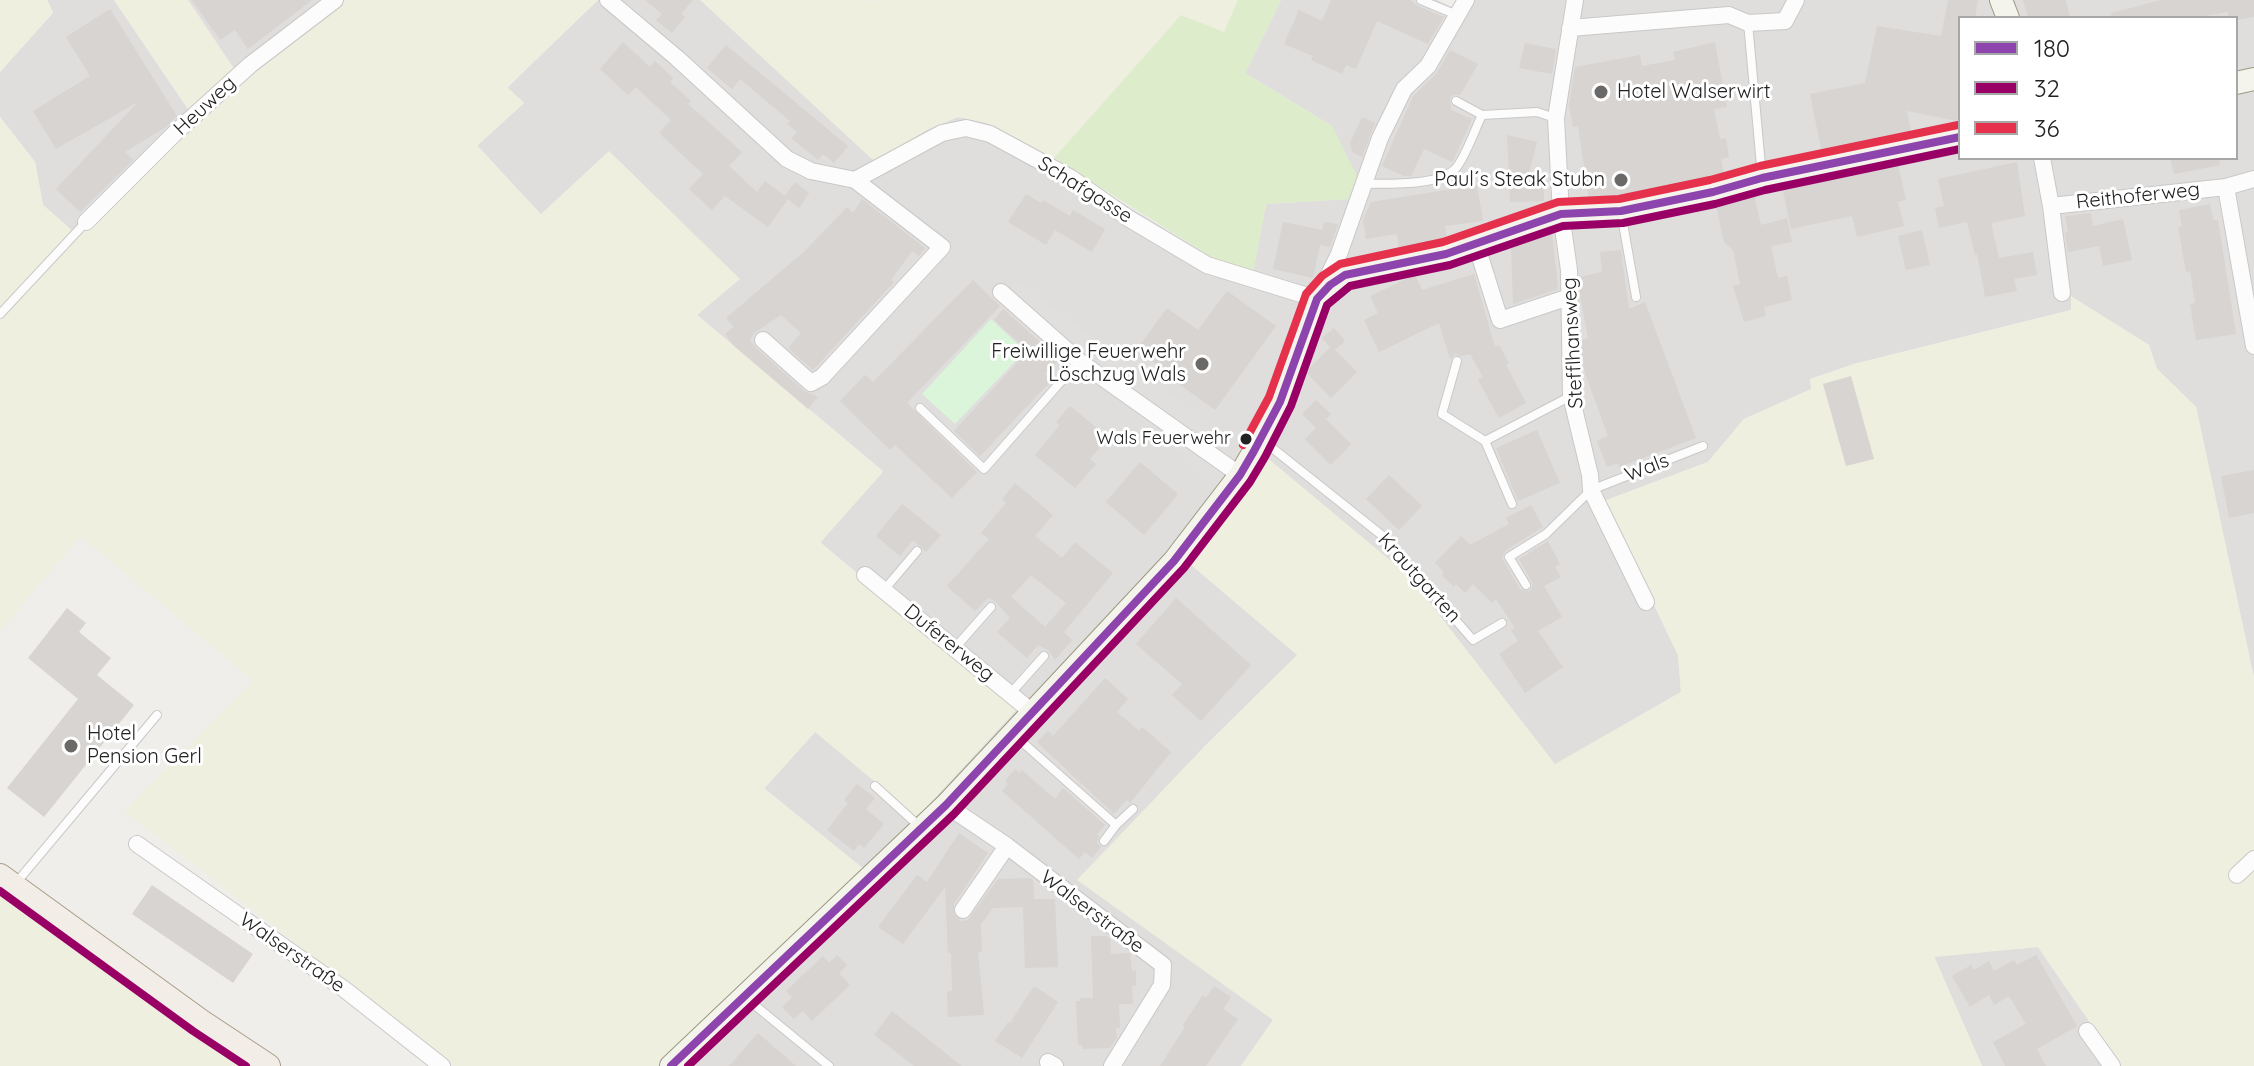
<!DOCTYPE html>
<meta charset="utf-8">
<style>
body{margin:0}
#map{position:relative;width:2254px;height:1066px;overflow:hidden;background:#f0eeeb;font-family:Quicksand,sans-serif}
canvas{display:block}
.legend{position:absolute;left:1958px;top:16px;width:280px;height:144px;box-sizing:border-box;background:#fff;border:2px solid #a7a7a7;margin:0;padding:10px 14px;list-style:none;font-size:24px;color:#222}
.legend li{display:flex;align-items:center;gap:16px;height:40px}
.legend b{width:40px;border:2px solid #a7a7a7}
</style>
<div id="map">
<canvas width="2254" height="1066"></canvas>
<ul class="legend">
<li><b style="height:10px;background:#8e44ad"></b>180</li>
<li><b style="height:10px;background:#906"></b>32</li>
<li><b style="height:10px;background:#e5314c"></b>36</li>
</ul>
</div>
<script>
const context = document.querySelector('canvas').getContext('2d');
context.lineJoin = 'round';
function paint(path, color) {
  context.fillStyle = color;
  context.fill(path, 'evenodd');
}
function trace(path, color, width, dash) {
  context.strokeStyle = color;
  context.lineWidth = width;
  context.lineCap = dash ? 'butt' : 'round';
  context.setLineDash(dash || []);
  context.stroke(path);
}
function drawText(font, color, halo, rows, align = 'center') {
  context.font = font + ' Quicksand,sans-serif';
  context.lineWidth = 6;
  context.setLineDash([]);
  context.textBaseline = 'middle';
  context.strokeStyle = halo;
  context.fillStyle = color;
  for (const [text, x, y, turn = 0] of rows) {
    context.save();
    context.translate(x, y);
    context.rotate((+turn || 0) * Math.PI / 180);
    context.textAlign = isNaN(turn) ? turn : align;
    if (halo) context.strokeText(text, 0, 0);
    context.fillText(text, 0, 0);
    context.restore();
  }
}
paint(new Path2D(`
 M 47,0 L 114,0 L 192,115 L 73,232 L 43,205 L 35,162 L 0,117 L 0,72 L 53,13 Z
 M 188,0 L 326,0 L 235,71 Z
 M 598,0 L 700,0 L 929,129 L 958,117 L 987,123 L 1012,135 L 1219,262 L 1253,272 L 1266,204 L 1349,199 L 1332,126 L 1245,73 L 1281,0 L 1437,0 L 1456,9 L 1459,0 L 2254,0 L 2254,678 L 2196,407 L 2157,369 L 2149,345 L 2071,297 L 2071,310 L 1854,364 L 1810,379 L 1812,389 L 1744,419 L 1708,462 L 1604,501 L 1678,655 L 1681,692 L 1555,765 L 1409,576 L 1189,563 L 1298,655 L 1203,748 L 1273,1020 L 1241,1066 L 685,1066 L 758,995 L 881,883 L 764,788 L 816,731 L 917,817 L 1018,708 L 820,542 L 883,471 L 697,315 L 739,279 L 609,152 L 541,215 L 477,145 L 524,103 L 507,88 ZM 1960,18 L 2236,18 L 2236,158 L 1960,158 Z
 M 2038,947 L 2120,1066 L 1982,1066 L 1934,956 Z`), '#dfdedc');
paint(new Path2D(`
 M 0,0 L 47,0 L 53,12 L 0,72 Z
 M 114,0 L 188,0 L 235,70 L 326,0 L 598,0 L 507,87 L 524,103 L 477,146 L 541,214 L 609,151 L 740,279 L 697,315 L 883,472 L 820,543 L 1018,708 L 917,817 L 815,732 L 764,789 L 881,883 L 758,995 L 685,1066 L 455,1066 L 124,811 L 253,681 L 81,536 L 0,631 L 0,117 L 35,162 L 43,205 L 73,231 L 192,115 Z
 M 700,0 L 865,0 L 869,3 L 872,0 L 1238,0 L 1224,33 L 1181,15 L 1054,158 L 987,123 L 958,117 L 929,129 L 874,161 Z
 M 2071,296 L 2149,345 L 2157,369 L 2196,407 L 2254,678 L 2254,1066 L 2120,1066 L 2038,947 L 1934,957 L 1982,1066 L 1241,1066 L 1273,1020 L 1077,880 L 1203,748 L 1297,655 L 1189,563 L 1264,455 L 1409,576 L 1555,764 L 1681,692 L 1678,655 L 1604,501 L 1708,462 L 1744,419 L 1811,389 L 1810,380 L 1854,364 L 2071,310 Z
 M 0,891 L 247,1066 L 0,1066 Z`), '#efefdf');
paint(new Path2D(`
 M 1238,0 L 1281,0 L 1245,73 L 1332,126 L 1357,176 L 1349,199 L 1266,204 L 1253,273 L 1219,262 L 1054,158 L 1181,15 L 1224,32 Z`), '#ddeccb');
paint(new Path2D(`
 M 991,319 L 1025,351 L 955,424 L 922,394 Z`), '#daf5da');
paint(new Path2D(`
 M 1016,280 L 1243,449 L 1218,485 L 999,298 Z`), '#e0dfde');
paint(new Path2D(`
 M 192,0 L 312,0 L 248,49 L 235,30 L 220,40 Z
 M 645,0 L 693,0 L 681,14 L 685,17 L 672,33 L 656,20 L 662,14 Z
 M 1331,0 L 1410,0 L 1418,6 L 1444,17 L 1428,44 L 1377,21 L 1356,69 L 1346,65 L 1342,74 L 1311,60 L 1313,56 L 1284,44 L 1299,10 L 1322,21 Z
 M 1948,0 L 1978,0 L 1975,18 L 1960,18 L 1960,104 L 1957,121 L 1907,111 L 1911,133 L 1821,149 L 1810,94 L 1865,83 L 1877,26 L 1941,36 Z
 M 2023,0 L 2066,0 L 2070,18 L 2028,18 Z
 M 2161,0 L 2254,0 L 2254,17 L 2236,20 L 2228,18 L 2228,12 L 2193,18 L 2112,18 L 2111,13 Z
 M 110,9 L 177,116 L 166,127 L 125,152 L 133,160 L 80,212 L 56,189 L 138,102 L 56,149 L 33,111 L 90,76 L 66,37 Z
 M 623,42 L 650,67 L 655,61 L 673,78 L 670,82 L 691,101 L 688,104 L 742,152 L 729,166 L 757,192 L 765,181 L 785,196 L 795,182 L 809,193 L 799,208 L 788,199 L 768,227 L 725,196 L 712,210 L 689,189 L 703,174 L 659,133 L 671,120 L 636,87 L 628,95 L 600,69 Z
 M 1715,42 L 1727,107 L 1714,109 L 1720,139 L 1726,138 L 1729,157 L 1721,159 L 1724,174 L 1619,197 L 1589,199 L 1578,126 L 1573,127 L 1569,106 L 1575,67 L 1640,55 L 1642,66 L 1675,60 L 1673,52 Z
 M 1525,43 L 1556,49 L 1552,74 L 1519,68 Z
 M 726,45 L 848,146 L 834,163 L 823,154 L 818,160 L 791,138 L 797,132 L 787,124 L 790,121 L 740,79 L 732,89 L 707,68 Z
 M 1450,50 L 1478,64 L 1460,95 L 1453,95 L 1450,98 L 1451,110 L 1472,119 L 1454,159 L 1452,162 L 1424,149 L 1411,176 L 1404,176 L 1382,166 L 1413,96 L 1436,74 Z
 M 1362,117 L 1375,123 L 1362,157 L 1352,152 L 1350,143 Z
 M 1507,135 L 1537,142 L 1529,173 L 1543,172 L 1544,201 L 1510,202 Z
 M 2170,158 L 2219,158 L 2220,165 L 2174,174 Z
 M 2017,162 L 2025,216 L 1991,223 L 1999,258 L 2033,252 L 2037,275 L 2014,279 L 2017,291 L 1985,297 L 1977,254 L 1975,255 L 1967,222 L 1939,228 L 1935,208 L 1944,206 L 1938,179 Z
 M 1898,164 L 1906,200 L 1898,202 L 1904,226 L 1857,237 L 1852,216 L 1791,229 L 1783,191 Z
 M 1477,185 L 1483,221 L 1445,226 L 1447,239 L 1399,249 L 1397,234 L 1366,239 L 1363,220 L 1371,202 Z
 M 1026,194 L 1041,203 L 1043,200 L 1070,216 L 1073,210 L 1105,229 L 1092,252 L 1055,230 L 1046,245 L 1008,222 Z
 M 1754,195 L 1761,225 L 1787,218 L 1792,242 L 1771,246 L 1778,278 L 1787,276 L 1792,300 L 1764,307 L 1766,316 L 1744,322 L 1733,286 L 1740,284 L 1733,250 L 1724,242 L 1716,206 Z
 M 862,199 L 925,248 L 919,256 L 912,251 L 891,280 L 894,282 L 813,370 L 788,348 L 801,333 L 781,315 L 754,333 L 750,340 L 756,348 L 804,391 L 818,397 L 808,409 L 734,346 L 725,334 L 734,327 L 726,318 L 805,251 L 847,207 L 853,213 Z
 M 2210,204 L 2213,220 L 2218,220 L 2236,334 L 2196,340 L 2190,304 L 2195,303 L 2190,271 L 2186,272 L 2178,227 L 2182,226 L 2179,210 Z
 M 2091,213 L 2093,226 L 2123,219 L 2132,260 L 2103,266 L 2099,246 L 2068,252 L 2065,233 L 2068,232 L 2065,216 Z
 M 1283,222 L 1322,230 L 1324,222 L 1338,224 L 1330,247 L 1320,245 L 1313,278 L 1273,269 Z
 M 1922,230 L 1930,265 L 1906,270 L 1898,236 Z
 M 1552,232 L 1558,289 L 1513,304 L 1511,246 Z
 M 1621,250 L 1629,309 L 1645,302 L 1696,438 L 1619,467 L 1618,463 L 1607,467 L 1597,441 L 1608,436 L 1582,365 L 1581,341 L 1588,338 L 1580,295 L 1580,277 L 1602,272 L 1600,252 Z
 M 1474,274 L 1495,347 L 1499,345 L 1509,363 L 1506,365 L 1526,403 L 1499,418 L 1478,380 L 1483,377 L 1470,354 L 1462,356 L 1455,354 L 1450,359 L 1439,323 L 1379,352 L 1364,320 L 1378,313 L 1370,296 L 1415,275 L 1422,290 Z
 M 973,280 L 1000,306 L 907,403 L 977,472 L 952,498 L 895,445 L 890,450 L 840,401 L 865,375 L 873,382 Z
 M 1227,291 L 1276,326 L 1215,410 L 1172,379 L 1138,348 L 1167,308 L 1198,330 Z
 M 1003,309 L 1059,359 L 1045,374 L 1052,380 L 980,456 L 954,431 L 1028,351 L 994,320 Z
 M 1334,328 L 1345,341 L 1335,350 L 1357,372 L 1331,398 L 1306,372 L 1330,347 L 1322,338 Z
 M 1851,376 L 1874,459 L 1846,466 L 1823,384 Z
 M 1316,400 L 1331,414 L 1326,419 L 1351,444 L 1331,465 L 1305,439 L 1316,428 L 1302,414 Z
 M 1070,406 L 1108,437 L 1090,459 L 1096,464 L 1075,488 L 1035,455 L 1060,425 L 1056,422 Z
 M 1537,430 L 1560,483 L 1518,501 L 1496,448 Z
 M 1140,462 L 1178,494 L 1144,535 L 1106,502 Z
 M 2254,470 L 2254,513 L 2229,518 L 2221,476 Z
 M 1389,475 L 1422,506 L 1399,530 L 1366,499 Z
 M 1015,483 L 1053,515 L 1035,536 L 1062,558 L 1075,542 L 1113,573 L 1064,632 L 1072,640 L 1055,660 L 1048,650 L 1038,645 L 1027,658 L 997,632 L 1010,618 L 995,601 L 988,598 L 975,611 L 947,586 L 989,539 L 981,533 L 1006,503 L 1002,499 ZM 1031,575 L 1066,603 L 1045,627 L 1011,597 Z
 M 902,504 L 941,535 L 926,552 L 913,540 L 900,556 L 876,536 Z
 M 1531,505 L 1543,527 L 1505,551 L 1502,558 L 1520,589 L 1529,591 L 1532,588 L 1532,582 L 1519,559 L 1548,541 L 1560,564 L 1555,567 L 1561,577 L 1544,586 L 1562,617 L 1538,631 L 1563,667 L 1525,693 L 1499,654 L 1518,641 L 1511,630 L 1515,628 L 1496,599 L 1492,603 L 1473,584 L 1465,593 L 1456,584 L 1454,587 L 1442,575 L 1444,572 L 1435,563 L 1461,536 L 1470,545 L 1509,524 L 1506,518 Z
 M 1176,598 L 1251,665 L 1201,721 L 1172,695 L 1182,684 L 1136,644 Z
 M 67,608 L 86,623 L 79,632 L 111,658 L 97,675 L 134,705 L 44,817 L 7,788 L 78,699 L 28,658 Z
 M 1105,678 L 1128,699 L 1117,712 L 1139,731 L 1142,727 L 1171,752 L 1130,803 L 1127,800 L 1114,814 L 1037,742 L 1048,731 L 1053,736 Z
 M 1015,769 L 1020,773 L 1022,770 L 1055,799 L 1063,788 L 1105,825 L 1097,834 L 1099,836 L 1097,843 L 1101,847 L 1092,858 L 1085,852 L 1079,859 L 1002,791 L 1008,784 L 1005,781 Z
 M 857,784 L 875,798 L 866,809 L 884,824 L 864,848 L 859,844 L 854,851 L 827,830 L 848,803 L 844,800 Z
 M 959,833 L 988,853 L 954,904 L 954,915 L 961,921 L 968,920 L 998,879 L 1031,878 L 1033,880 L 1034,899 L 1055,899 L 1058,967 L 1025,968 L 1023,907 L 993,908 L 981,924 L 982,952 L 978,952 L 984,1015 L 948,1017 L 947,992 L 952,991 L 951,953 L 948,953 L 945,887 L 903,944 L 878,927 L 917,875 L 927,882 Z
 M 152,885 L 253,954 L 233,983 L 132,914 Z
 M 1091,936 L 1107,936 L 1110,939 L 1111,954 L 1130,953 L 1132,971 L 1136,970 L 1136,986 L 1132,986 L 1133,1004 L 1119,1004 L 1120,1028 L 1116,1028 L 1117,1038 L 1110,1048 L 1082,1049 L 1082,1045 L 1078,1045 L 1076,1001 L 1080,1001 L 1080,998 L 1093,998 Z
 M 837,955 L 847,965 L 839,973 L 850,985 L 812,1021 L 803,1011 L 794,1019 L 782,1007 L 792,997 L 786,991 L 823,956 L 829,963 Z
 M 2036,955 L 2077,1026 L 2037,1049 L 2046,1066 L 2005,1066 L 1993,1042 L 2026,1024 L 2009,996 L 1994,1005 L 1989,995 L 1970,1007 L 1952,976 L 1971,965 L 1974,970 L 1989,961 L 1994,971 L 2014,960 L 2017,965 Z
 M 1034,986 L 1058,1002 L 1022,1058 L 995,1041 L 1008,1022 L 1010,1023 Z
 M 1214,986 L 1231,997 L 1223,1009 L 1238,1019 L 1206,1066 L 1160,1066 L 1185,1027 L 1183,1025 L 1203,995 L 1206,998 Z
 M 892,1011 L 962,1066 L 914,1066 L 874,1035 Z
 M 758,1033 L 796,1066 L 729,1066 Z`), '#d7d4d2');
const lane = new Path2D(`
 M 1421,0 L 1457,15
 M 1748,23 L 1762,177
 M 1456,101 L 1482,115
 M 1362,184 C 1386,183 1439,187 1456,168 C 1466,156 1475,129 1482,115 L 1537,112 L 1555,118
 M 1621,212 L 1636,297
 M 0,314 L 86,222
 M 1457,361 L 1442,414 L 1485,441 L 1571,396
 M 920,408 L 984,469 L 1079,361
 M 1261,439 L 1384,537 L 1473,640 L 1502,623
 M 1485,441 L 1512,504
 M 1526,585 L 1509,557 L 1546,534 L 1591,490 L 1703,446
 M 884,590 L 917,551
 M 955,648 L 991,607
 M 1010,694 L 1044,656
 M 1013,734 L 1116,825 L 1133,809
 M 875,786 L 919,826
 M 1104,841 L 1116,825
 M 16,883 L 157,715
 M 746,998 L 829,1066`);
const street = new Path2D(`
 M 608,0 L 677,58 L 787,159 L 811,171 L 855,180 L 942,133 L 966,128 L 990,134 L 1071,178 L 1128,218 L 1207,265 L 1317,299 L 1339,254 L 1380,138 L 1404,89 L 1428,66 L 1466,0
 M 1575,0 L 1556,118 L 1561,214 L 1569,270 L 1571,396 L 1590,475 L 1591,490 L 1646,602
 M 1570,28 L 1729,15 L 1748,23 L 1785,21 L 1796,0
 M 2042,158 L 2051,206 L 2062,293
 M 2226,187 L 2254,346
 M 2051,206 L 2226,187 L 2254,179
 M 86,222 L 175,133 L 250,65 L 335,0
 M 1476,244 L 1500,320 L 1569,297
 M 1001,292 L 1079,361 L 1240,475
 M 763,340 L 811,383 L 822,377 L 942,247 L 855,180
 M 865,575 L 1032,712
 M 946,805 L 1007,846 L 1163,965 L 1162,985 L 1112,1066
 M 137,844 L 344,989 L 442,1066
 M 2237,875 L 2254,859
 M 963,910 L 1007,846
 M 2087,1031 L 2112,1066
 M 1048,1062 L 1055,1066`);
const secondary = new Path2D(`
 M 2001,0 L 2008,18
 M 2236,83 L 2254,79
 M 671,1066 L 946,805 L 1174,561 L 1240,475 L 1254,451 L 1280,402 L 1317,299 L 1330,285 L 1345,275 L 1369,269 L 1446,254 L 1561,214 L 1621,211 L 1713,192 L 1762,178 L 1960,137`);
const primary = new Path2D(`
 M 0,876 L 200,1021 L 268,1066`);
trace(lane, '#c9c8c7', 10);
trace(street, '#c9c8c7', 18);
trace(secondary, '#999a82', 24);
trace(primary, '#a79c86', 26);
trace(lane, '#fdfcfc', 8);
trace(street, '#fdfcfc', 16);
trace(secondary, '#f4f4ed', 22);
trace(primary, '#f3ede7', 24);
trace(new Path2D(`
 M 671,1066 L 946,805 L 1174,561 L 1240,475 L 1254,451 L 1280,402 L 1317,299 L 1330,285 L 1345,275 L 1446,254 L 1561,214 L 1621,211 L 1713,192 L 1762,178 L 1960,137`), '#8e44ad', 8);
trace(new Path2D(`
 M 0,891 L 193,1031 L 246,1066
 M 688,1066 L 954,814 L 1184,568 L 1250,482 L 1265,457 L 1291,406 L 1327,305 L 1350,286 L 1450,265 L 1563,226 L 1623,223 L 1715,204 L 1765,190 L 1960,149`), '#906', 8);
trace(new Path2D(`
 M 1243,445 L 1269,397 L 1306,294 L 1322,276 L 1340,264 L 1443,242 L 1558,202 L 1619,199 L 1710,180 L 1760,166 L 1958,125`), '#e5314c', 8);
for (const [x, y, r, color] of [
 [1601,92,8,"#6a6968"],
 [1621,180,8,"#6a6968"],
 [1202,364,8,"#6a6968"],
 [1246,439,7,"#222"],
 [71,746,8,"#6a6968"]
]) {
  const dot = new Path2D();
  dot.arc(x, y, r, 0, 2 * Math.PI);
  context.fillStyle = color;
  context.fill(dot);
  trace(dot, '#fff', 3);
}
drawText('18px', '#222', '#fff', [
 ["Wals Feuerwehr",1231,439]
], 'right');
drawText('20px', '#222', '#fff', [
 ["Hotel Walserwirt",1617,92],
 ["Paul´s Steak Stubn",1605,180,"right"],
 ["Freiwillige Feuerwehr",1186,352,"right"],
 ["Löschzug Wals",1186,375,"right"],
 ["Hotel",87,734],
 ["Pension Gerl",87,757]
], 'left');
drawText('20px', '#222', '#fff', [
 ["Heuweg",205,106,-43],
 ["Schafgasse",1085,190,32],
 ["Reithoferweg",2138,196,-6],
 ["Stefflhansweg",1573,343,-93],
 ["Wals",1647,468,-21],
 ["Krautgarten",1419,578,48],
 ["Dufererweg",949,643,39],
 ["Walserstraße",1092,912,37],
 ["Walserstraße",292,953,35]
]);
</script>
